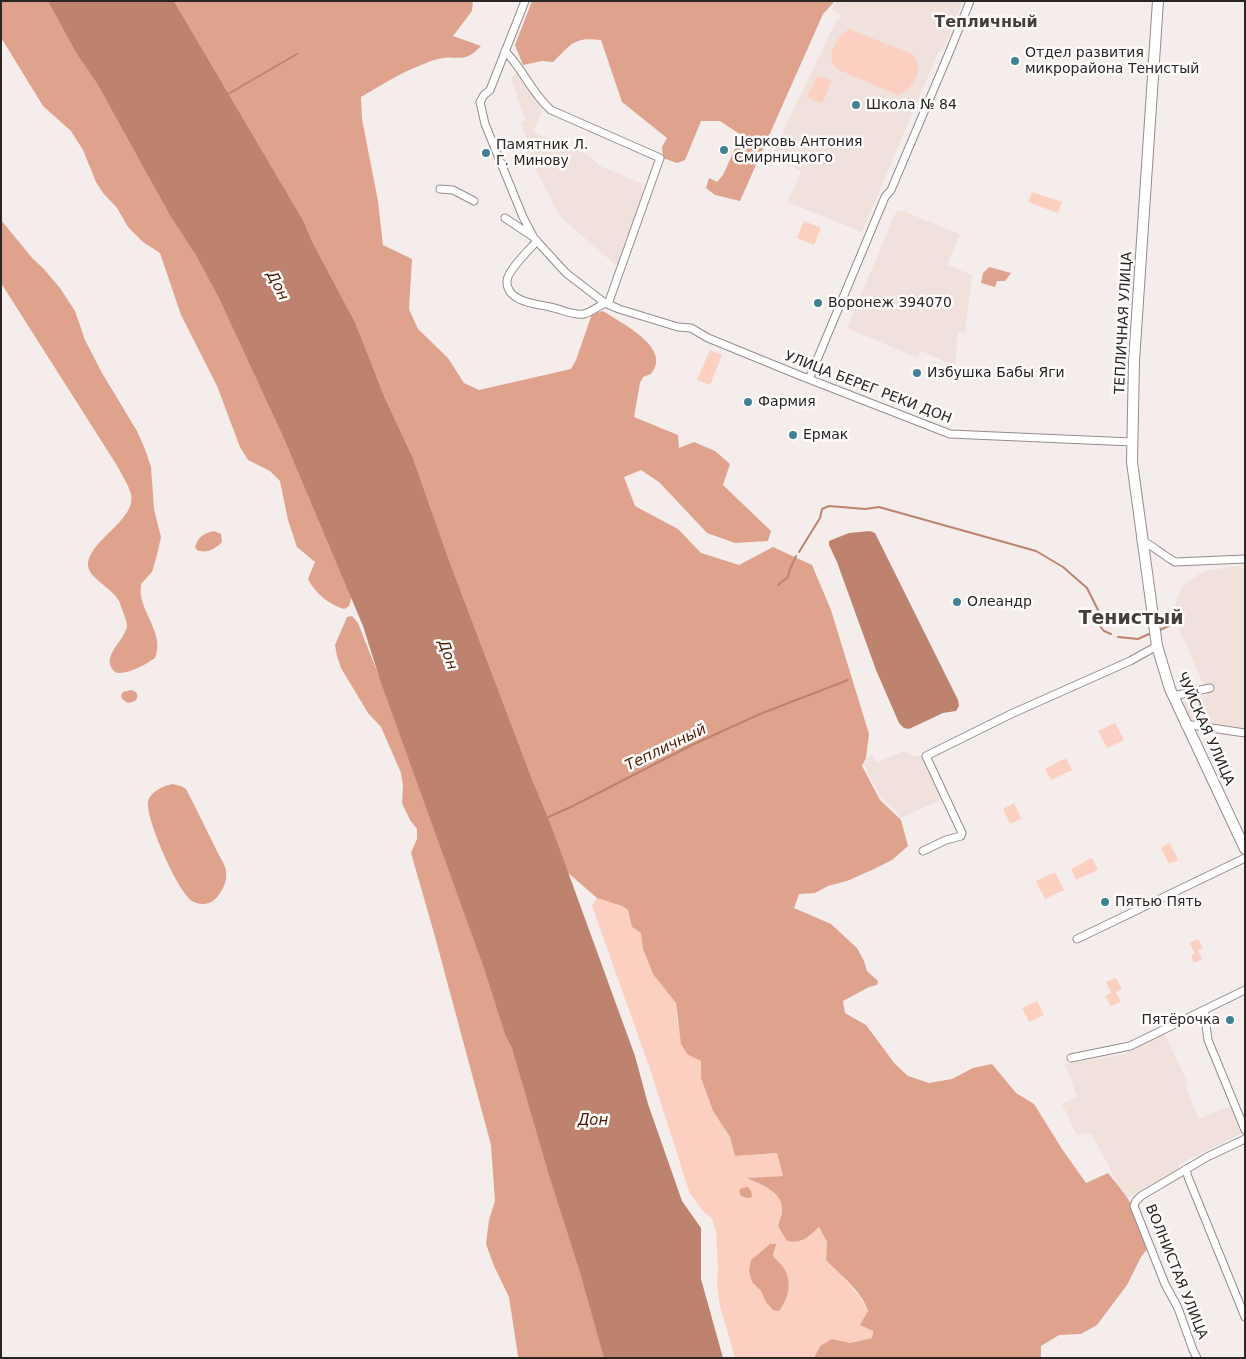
<!DOCTYPE html>
<meta charset="utf-8">
<style>
body{margin:0}
#map{position:relative;width:1246px;height:1359px;overflow:hidden;background:#f4edeb;font-family:"DejaVu Sans",sans-serif}
canvas{display:block}
.frame{position:absolute;inset:0;border:2px solid #292625;pointer-events:none}
</style>
<div id="map">
<canvas width="1246" height="1359"></canvas>
<div class="frame"></div>
</div>
<script>
const context = document.querySelector('canvas').getContext('2d');
context.lineJoin = 'round';
function paint(path, color) {
  context.fillStyle = color;
  context.fill(path, 'evenodd');
}
function trace(path, color, width, dash) {
  context.strokeStyle = color;
  context.lineWidth = width;
  context.lineCap = dash ? 'butt' : 'round';
  context.setLineDash(dash || []);
  context.stroke(path);
}
function drawText(font, color, halo, rows, align = 'center') {
  context.font = font + ' "DejaVu Sans",sans-serif';
  context.lineWidth = 5;
  context.setLineDash([]);
  context.textBaseline = 'middle';
  context.strokeStyle = halo;
  context.fillStyle = color;
  for (const [text, x, y, turn = 0] of rows) {
    context.save();
    context.translate(x, y);
    context.rotate((+turn || 0) * Math.PI / 180);
    context.textAlign = isNaN(turn) ? turn : align;
    if (halo) context.strokeText(text, 0, 0);
    context.fillText(text, 0, 0);
    context.restore();
  }
}
paint(new Path2D(`
 M 836,1 L 843,3 L 844,1 L 963,1 L 945,46 L 938,53 L 862,232 L 788,202 L 801,171 L 771,157 L 836,21 L 843,16 L 832,10 Z
 M 518,72 L 543,111 L 533,132 L 587,154 L 600,166 L 643,184 L 641,191 L 645,192 L 618,267 L 564,220 L 555,207 L 535,168 L 528,152 L 530,151 L 521,123 L 525,120 L 511,78 Z
 M 899,211 L 903,211 L 960,234 L 947,265 L 972,275 L 965,333 L 958,332 L 955,366 L 921,351 L 918,358 L 847,328 L 895,214 Z
 M 1245,565 L 1245,732 L 1190,723 L 1183,701 L 1199,696 L 1205,697 L 1207,692 L 1172,613 L 1182,586 L 1204,571 Z
 M 904,751 L 915,757 L 922,755 L 943,799 L 900,818 L 896,811 L 881,798 L 864,765 L 870,754 L 877,762 Z
 M 1164,1033 L 1187,1081 L 1185,1085 L 1199,1119 L 1230,1106 L 1241,1134 L 1179,1164 L 1179,1168 L 1126,1199 L 1091,1133 L 1077,1135 L 1062,1104 L 1077,1097 L 1067,1068 L 1064,1064 L 1122,1055 Z`), '#f1e1dc');
paint(new Path2D(`
 M 849,29 L 914,55 C 924,71 914,88 898,95 L 839,70 C 837,68 835,67 833,64 C 827,52 839,35 849,29 Z
 M 817,76 L 831,80 L 831,83 L 822,104 L 807,97 Z
 M 1032,192 L 1062,202 L 1058,213 L 1028,202 Z
 M 804,221 L 821,228 L 814,245 L 797,238 Z
 M 710,350 L 722,355 L 710,385 L 697,380 Z
 M 1115,723 L 1124,740 L 1107,748 L 1098,731 Z
 M 1066,758 L 1072,770 L 1051,780 L 1045,769 Z
 M 1014,803 L 1021,819 L 1010,824 L 1003,809 Z
 M 1170,843 L 1178,860 L 1169,864 L 1161,848 Z
 M 1092,858 L 1098,870 L 1076,880 L 1071,869 Z
 M 1055,872 L 1064,890 L 1045,899 L 1036,881 Z
 M 597,898 L 622,906 L 628,910 L 632,927 L 641,933 L 643,949 L 676,1003 L 677,1021 L 688,1055 L 701,1061 L 701,1078 L 713,1111 L 730,1137 L 735,1156 L 777,1153 L 783,1176 L 748,1178 C 761,1185 783,1192 782,1210 C 782,1215 780,1221 778,1226 L 787,1241 C 801,1244 810,1237 819,1227 L 827,1242 L 826,1260 C 847,1282 875,1304 872,1338 L 850,1343 L 832,1339 L 820,1346 L 814,1358 L 735,1358 L 720,1306 L 717,1286 L 718,1266 L 716,1232 L 712,1218 L 704,1212 L 690,1194 L 650,1069 L 592,906 ZM 770,1244 L 775,1251 L 773,1256 L 786,1270 L 766,1302 L 761,1291 L 752,1282 L 751,1260 Z
 M 1198,939 L 1203,948 L 1198,950 L 1202,959 L 1194,963 L 1191,956 L 1195,953 L 1189,943 Z
 M 1116,978 L 1122,989 L 1116,992 L 1121,1002 L 1111,1006 L 1105,996 L 1111,993 L 1106,982 Z
 M 1037,1001 L 1044,1015 L 1029,1022 L 1022,1008 Z`), '#fbd0c0');
paint(new Path2D(`
 M 1,1 L 51,1 L 178,218 L 254,362 L 352,596 L 349,606 L 344,609 C 328,604 316,594 308,579 L 315,562 L 297,547 L 288,520 L 280,481 L 270,471 L 248,460 L 240,447 L 217,386 L 181,315 L 160,253 L 143,242 L 128,227 L 117,208 L 103,193 L 96,182 L 83,150 L 71,131 L 43,106 L 5,44 L 1,38 Z
 M 174,1 L 473,1 L 472,11 L 453,36 L 481,46 C 463,65 459,54 438,59 C 433,60 428,62 424,64 C 402,72 381,85 361,97 L 362,119 L 378,201 L 383,245 L 412,259 L 409,309 L 418,329 L 448,358 L 464,383 L 479,390 L 571,369 L 576,360 L 592,314 L 603,311 C 618,321 660,342 656,363 C 656,366 653,371 651,374 L 643,377 L 640,383 L 634,417 L 678,435 L 679,448 L 694,442 L 715,451 L 730,464 L 723,485 L 771,531 L 768,541 L 735,543 L 707,533 L 659,482 L 641,470 L 624,477 L 635,506 L 678,529 L 701,553 L 739,565 L 773,547 L 812,565 L 831,610 L 869,734 L 866,758 L 862,766 L 880,800 L 901,820 L 908,846 L 892,860 L 874,869 L 847,881 L 828,886 L 815,893 L 799,894 L 794,908 L 831,924 L 857,948 L 864,961 L 867,971 L 878,981 L 877,985 L 869,987 L 843,1001 L 845,1013 L 866,1025 L 895,1064 L 908,1076 L 929,1083 L 952,1079 L 973,1068 L 992,1064 L 1016,1093 L 1034,1104 L 1062,1149 L 1086,1183 L 1108,1173 C 1126,1195 1145,1219 1147,1249 L 1141,1257 L 1127,1285 L 1097,1325 L 1081,1334 L 1059,1335 L 1041,1346 L 1041,1358 L 814,1358 L 820,1346 L 832,1339 L 850,1343 L 872,1338 L 873,1331 L 860,1325 L 868,1311 C 861,1290 841,1276 826,1260 L 827,1242 L 819,1227 C 809,1237 802,1244 787,1241 L 778,1226 C 779,1221 782,1216 782,1211 C 784,1192 760,1184 747,1178 L 783,1176 L 777,1153 L 735,1156 L 730,1137 L 713,1111 L 701,1078 L 701,1061 L 688,1055 L 681,1044 L 676,1003 L 653,974 L 643,949 L 641,933 L 632,927 L 628,910 L 622,906 L 597,898 L 567,872 L 548,817 L 532,779 L 449,560 L 413,458 L 385,398 L 355,322 L 314,245 L 303,220 Z
 M 532,1 L 844,1 L 834,2 L 823,14 L 740,201 L 715,195 L 706,188 L 709,178 L 717,182 L 723,175 L 741,135 L 720,121 L 701,121 L 685,160 L 677,163 L 663,158 L 662,147 L 667,138 L 622,102 L 601,40 C 573,37 572,44 553,62 L 542,61 L 523,65 L 515,45 Z
 M 1,220 L 33,259 L 43,268 L 60,288 L 75,311 L 85,340 L 102,373 L 137,431 L 145,449 L 151,467 L 154,509 L 161,537 L 157,555 L 152,572 L 141,584 C 141,588 140,593 141,596 C 145,617 164,636 155,658 C 146,664 131,673 120,673 C 116,673 115,672 113,670 C 102,657 121,643 125,632 C 126,630 127,628 127,625 C 126,618 122,610 120,603 C 114,588 86,578 88,563 C 91,539 137,519 131,494 C 128,484 121,473 116,464 L 1,283 Z
 M 989,267 L 1011,273 L 1005,281 L 997,281 L 995,287 L 981,283 L 983,273 Z
 M 214,531 L 221,534 L 222,542 C 215,549 207,554 197,550 L 195,547 C 198,537 204,533 214,531 Z
 M 352,616 L 358,623 C 429,801 495,982 550,1166 C 569,1230 589,1293 604,1358 L 519,1358 L 518,1356 L 509,1297 L 494,1266 L 486,1244 L 489,1220 L 495,1201 L 491,1145 L 434,933 L 411,853 L 417,839 L 417,829 L 410,820 L 402,803 L 403,785 L 401,773 L 381,727 L 368,713 L 341,668 L 337,656 L 335,645 L 347,617 Z
 M 131,690 L 136,692 C 140,699 135,702 128,703 L 122,699 L 121,695 L 123,692 Z
 M 172,784 L 181,786 L 186,789 C 196,808 205,827 215,847 C 218,855 225,863 226,871 C 228,882 221,894 213,901 C 207,905 198,905 192,901 C 177,891 145,817 148,801 C 151,791 164,786 172,784 Z
 M 748,1187 L 751,1191 L 752,1197 L 747,1198 L 741,1196 L 739,1191 L 741,1188 Z
 M 770,1244 L 776,1244 L 773,1256 C 777,1261 784,1266 786,1272 C 792,1285 787,1301 779,1311 L 773,1310 L 766,1302 L 761,1291 L 752,1282 L 749,1271 L 751,1260 Z`), '#dfa38d');
paint(new Path2D(`
 M 48,1 L 174,1 L 303,220 L 314,245 L 355,322 L 385,398 L 413,458 L 449,560 L 532,779 L 548,817 L 635,1056 L 648,1104 L 682,1201 L 701,1228 L 701,1279 L 723,1358 L 604,1358 L 580,1272 L 549,1175 L 512,1048 L 505,1034 L 484,968 L 380,680 L 363,626 L 283,436 L 219,298 L 196,255 L 171,217 L 97,83 L 77,54 Z
 M 870,531 L 875,533 L 958,700 L 959,706 L 956,711 L 943,713 L 909,729 L 904,728 L 899,723 L 876,670 L 837,562 L 829,545 L 829,541 L 849,533 Z`), '#bd836e');
trace(new Path2D(`
 M 228,94 L 297,54
 M 799,552 L 820,518 L 822,509 L 829,506 L 865,509 L 879,507 L 1036,551 L 1063,567 L 1087,588 L 1100,614 L 1100,626 L 1104,631 L 1111,634
 M 778,585 L 788,577 L 790,569 L 796,556
 M 1160,630 L 1173,624
 M 1118,637 L 1138,639 L 1149,634
 M 546,818 L 573,806 L 692,745 L 760,714 L 848,680`), '#bd836e', 2);
const street = new Path2D(`
 M 525,1 L 490,90 L 484,95 L 480,102 L 485,124 L 523,217 L 534,238 L 566,273 L 605,303 L 619,309 L 678,327 L 691,328 L 708,338 L 801,376 L 950,434 L 1132,442
 M 505,51 C 523,69 532,94 551,110 L 660,158 L 608,304
 M 440,189 L 453,190 L 474,201
 M 505,218 L 532,236
 M 537,241 C 530,249 507,271 507,281 C 506,302 537,304 550,307 C 561,309 573,316 584,314 C 591,312 599,306 605,303
 M 809,379 L 885,197 L 891,190 L 949,53 L 970,1
 M 1141,540 C 1153,546 1163,555 1175,562 L 1245,559
 M 1173,696 L 1210,688
 M 1185,724 L 1245,733
 M 923,851 L 946,840 L 961,836 L 962,833 L 926,756 L 1011,714 L 1130,661 L 1157,646
 M 1077,939 L 1245,858
 M 1204,1010 L 1208,1040 L 1245,1130
 M 1071,1058 L 1130,1046 L 1245,990
 M 1186,1169 L 1188,1177 L 1245,1317
 M 1197,1358 L 1193,1350 L 1178,1308 L 1165,1284 L 1134,1206 L 1136,1201 L 1141,1196 L 1207,1157 L 1245,1139`);
const secondary = new Path2D(`
 M 1158,1 L 1134,361 L 1132,462 L 1157,646 L 1170,689 L 1245,849`);
trace(street, '#948d8b', 9);
trace(secondary, '#948d8b', 12);
trace(street, '#fff', 7);
trace(secondary, '#fff', 10);
for (const [x, y, r, color] of [
 [1015,61,5,"#418195"],
 [856,105,5,"#418195"],
 [724,150,5,"#418195"],
 [486,153,5,"#418195"],
 [818,303,5,"#418195"],
 [917,373,5,"#418195"],
 [748,402,5,"#418195"],
 [793,435,5,"#418195"],
 [957,602,5,"#418195"],
 [1105,902,5,"#418195"],
 [1230,1020,5,"#418195"]
]) {
  const dot = new Path2D();
  dot.arc(x, y, r, 0, 2 * Math.PI);
  context.fillStyle = color;
  context.fill(dot);
  trace(dot, '#fefcfb', 2);
}
drawText('14px', '#292625', '#fefcfb', [
 ["Отдел развития",1025,53],
 ["микрорайона Тенистый",1025,69],
 ["Школа № 84",866,105],
 ["Церковь Антония",734,142],
 ["Смирницкого",734,158],
 ["Памятник Л.",496,145],
 ["Г. Минову",496,161],
 ["Воронеж 394070",828,303],
 ["Избушка Бабы Яги",927,373],
 ["Фармия",758,402],
 ["Ермак",803,435],
 ["Олеандр",967,602],
 ["Пятью Пять",1115,902],
 ["Пятёрочка",1220,1020,"right"]
], 'left');
drawText('14px', '#292625', '#fefcfb', [
 ["ТЕПЛИЧНАЯ УЛИЦА",1124,323,-87],
 ["УЛИЦА БЕРЕГ РЕКИ ДОН",868,388,21],
 ["ЧУЙСКАЯ УЛИЦА",1205,729,66],
 ["ВОЛНИСТАЯ УЛИЦА",1176,1272,68]
]);
drawText('italic 15px', '#511b04', '#fefcfb', [
 ["Дон",277,286,63],
 ["Дон",447,655,71],
 ["Тепличный",666,748,-26],
 ["Дон",593,1121]
]);
drawText('bold 16px', '#443e3c', '#fefcfb', [
 ["Тепличный",986,23]
]);
drawText('bold 19px', '#443e3c', '#fefcfb', [
 ["Тенистый",1131,619]
]);
</script>
